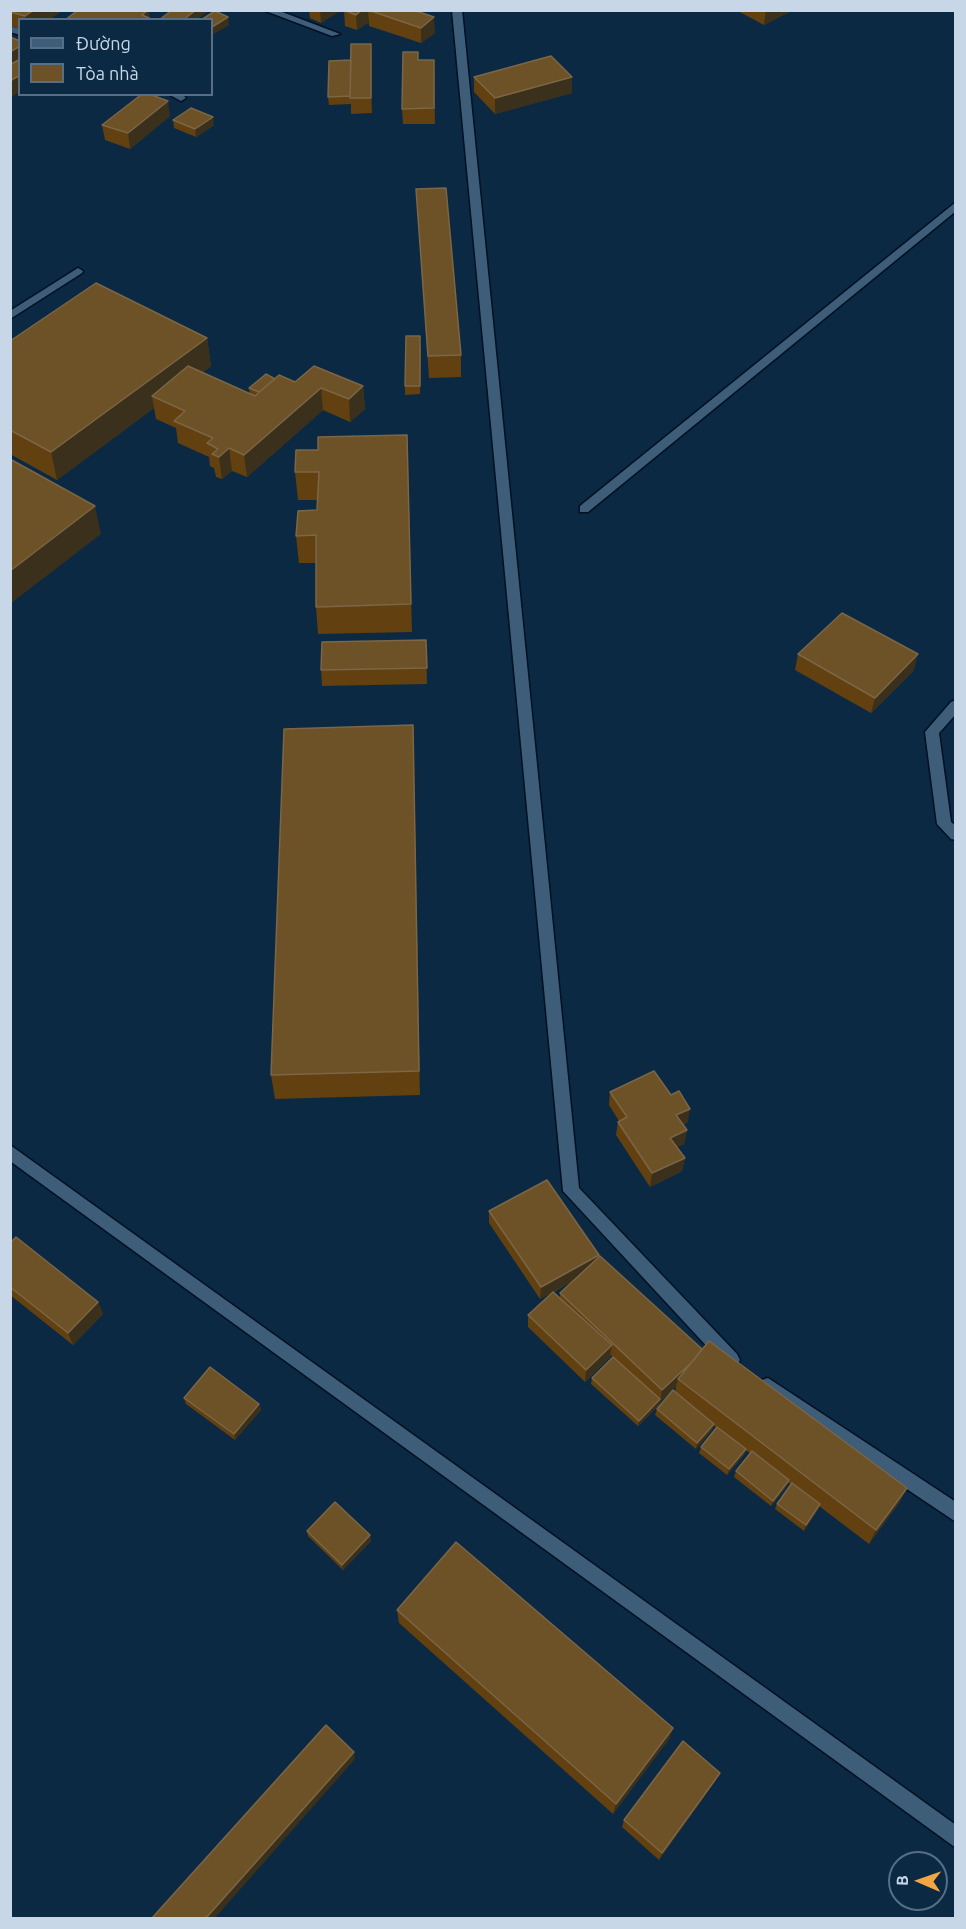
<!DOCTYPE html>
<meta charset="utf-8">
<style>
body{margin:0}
#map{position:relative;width:966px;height:1929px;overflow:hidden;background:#0b2943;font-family:Ubuntu,sans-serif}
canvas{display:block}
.frame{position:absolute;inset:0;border:12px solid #c7d7e8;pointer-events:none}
.legend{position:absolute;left:18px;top:18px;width:195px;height:78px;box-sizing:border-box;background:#0b2943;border:2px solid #566f85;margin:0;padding:8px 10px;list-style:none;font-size:18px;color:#c7d7e8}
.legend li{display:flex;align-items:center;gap:12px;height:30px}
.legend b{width:30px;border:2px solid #566f85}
.north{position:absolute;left:888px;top:1851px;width:60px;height:60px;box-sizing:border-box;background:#0b2943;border:2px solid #566f85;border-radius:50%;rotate:272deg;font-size:16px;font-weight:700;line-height:24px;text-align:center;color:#c7d7e8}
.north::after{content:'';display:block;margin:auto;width:21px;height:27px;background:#f3a443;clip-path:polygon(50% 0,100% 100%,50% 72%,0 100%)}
</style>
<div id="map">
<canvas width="966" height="1929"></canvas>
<div class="frame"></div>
<ul class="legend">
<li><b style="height:8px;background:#3e5d79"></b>Đường</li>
<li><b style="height:16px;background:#6d5127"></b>Tòa nhà</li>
</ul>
<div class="north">B</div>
</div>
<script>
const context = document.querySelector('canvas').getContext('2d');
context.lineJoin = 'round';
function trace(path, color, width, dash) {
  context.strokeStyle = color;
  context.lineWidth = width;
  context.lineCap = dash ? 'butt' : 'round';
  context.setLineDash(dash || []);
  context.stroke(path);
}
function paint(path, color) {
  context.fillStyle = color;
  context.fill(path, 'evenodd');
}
const service = new Path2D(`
 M 956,202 L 956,211 L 588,512 L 580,512 L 580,506 Z
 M 78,268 L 83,271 L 82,273 L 10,319 L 10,311 Z
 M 956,700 L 956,714 L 939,733 L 951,822 L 956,826 L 956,840 L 951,839 L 937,824 L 925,732 L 951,702 Z
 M 10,1145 L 956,1825 L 956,1848 L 10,1161 Z`);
const minor = new Path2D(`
 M 263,10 L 277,10 L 340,34 L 332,36 Z
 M 452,10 L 462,10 L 579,1188 L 737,1354 L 740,1360 L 737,1366 L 731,1368 L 725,1366 L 563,1191 Z
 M 10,26 L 20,29 L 20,35 L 10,32 Z
 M 168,94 L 182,94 L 186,98 L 181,101 Z
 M 768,1378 L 956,1502 L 956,1522 L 762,1392 L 759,1386 L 762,1380 Z`);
trace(service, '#001124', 3);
trace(minor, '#001124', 3);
paint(service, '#3e5d79');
paint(minor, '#3e5d79');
paint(new Path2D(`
 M 10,10 L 63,10 L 48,20 L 20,20 L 20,29 L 10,26 Z
 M 309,10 L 341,10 L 321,23 L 310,18 Z
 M 344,10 L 413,10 L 435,33 L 421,43 L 369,26 L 369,22 L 357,30 L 345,26 Z
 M 736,10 L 793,10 L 764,25 Z
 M 372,59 L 372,113 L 351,114 L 351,104 L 329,105 L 328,97 Z
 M 418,60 L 434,60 L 435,124 L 403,124 L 402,109 Z
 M 474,77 L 572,93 L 495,114 L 474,92 Z
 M 170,116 L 130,149 L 105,140 L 102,125 Z
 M 173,120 L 214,125 L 196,137 L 174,128 Z
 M 416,189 L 461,355 L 461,377 L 429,378 Z
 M 207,338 L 211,366 L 202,373 L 250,394 L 249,388 L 275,379 L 295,382 L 363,386 L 365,409 L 350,422 L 323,410 L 247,477 L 232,471 L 222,479 L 216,477 L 214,468 L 210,466 L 209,457 L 178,443 L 176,428 L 156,419 L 154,408 L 57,480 L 10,454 L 10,341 Z
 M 421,345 L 420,394 L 405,395 L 405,386 Z
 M 408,463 L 412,632 L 318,634 L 316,607 L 316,563 L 299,563 L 296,536 L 317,510 L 318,500 L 298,500 L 295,472 Z
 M 426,640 L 427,684 L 322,686 L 321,670 Z
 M 798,654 L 914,670 L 871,713 L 795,670 Z
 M 413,725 L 420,1095 L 275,1099 L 271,1075 Z
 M 610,1092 L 688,1122 L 683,1125 L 687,1130 L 684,1144 L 677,1147 L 685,1158 L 682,1171 L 650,1187 L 616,1135 L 618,1122 L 619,1121 L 609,1105 Z
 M 489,1211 L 598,1258 L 702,1349 L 907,1488 L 899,1503 L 869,1544 L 819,1506 L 804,1531 L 775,1509 L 777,1504 L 791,1484 L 788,1483 L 787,1486 L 771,1506 L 734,1477 L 736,1471 L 750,1453 L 745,1450 L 744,1455 L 727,1475 L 699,1453 L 701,1447 L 717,1428 L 713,1425 L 712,1430 L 696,1449 L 655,1415 L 657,1409 L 675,1392 L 676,1386 L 660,1402 L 659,1405 L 638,1426 L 591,1384 L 592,1378 L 619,1363 L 611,1355 L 610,1357 L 585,1382 L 528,1327 L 528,1315 L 553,1292 L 540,1299 L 489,1223 ZM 574,1280 L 560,1293 L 560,1297 L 554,1292 Z
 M 10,1243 L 98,1302 L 103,1314 L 73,1345 L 10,1295 Z
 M 184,1398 L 259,1404 L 261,1410 L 235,1440 L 186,1404 Z
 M 307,1531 L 370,1535 L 371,1541 L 343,1570 L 308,1536 Z
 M 397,1610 L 673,1728 L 669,1739 L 613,1814 L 399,1623 Z
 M 716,1780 L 659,1860 L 622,1827 L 624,1820 Z`), '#624010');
paint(new Path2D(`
 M 34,10 L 63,10 L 48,20 L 26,20 L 25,16 Z
 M 149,10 L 150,20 L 142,20 L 142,15 Z
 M 196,10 L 206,10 L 206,13 L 196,20 L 183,20 Z
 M 320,10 L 341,10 L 321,23 Z
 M 354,10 L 368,10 L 369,22 L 357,30 L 356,15 Z
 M 766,10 L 793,10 L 764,25 Z
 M 228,17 L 229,25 L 212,35 L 212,27 Z
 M 434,17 L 435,33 L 421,43 L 421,28 Z
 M 10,28 L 11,28 L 14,43 L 10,46 Z
 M 371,44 L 372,59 L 372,113 L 371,98 Z
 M 20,46 L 20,64 L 10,70 L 10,52 Z
 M 20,75 L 20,92 L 10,98 L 10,81 Z
 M 572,77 L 572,93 L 495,114 L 495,98 Z
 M 168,101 L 170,116 L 130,149 L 128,133 Z
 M 213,117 L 214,125 L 196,137 L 195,129 Z
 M 207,338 L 211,366 L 163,401 L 152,396 L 154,408 L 57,480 L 51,452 Z
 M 363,386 L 365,409 L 350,422 L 349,399 Z
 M 321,388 L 323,410 L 247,477 L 244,455 Z
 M 407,435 L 408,463 L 412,632 L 411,604 Z
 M 229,448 L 232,471 L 222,479 L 219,457 Z
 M 95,506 L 101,534 L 10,604 L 10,571 Z
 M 918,654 L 914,670 L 871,713 L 875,698 Z
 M 413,725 L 414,752 L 420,1095 L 419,1071 Z
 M 690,1109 L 688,1122 L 674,1129 L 676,1115 Z
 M 687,1130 L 684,1144 L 668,1151 L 670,1138 Z
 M 685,1158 L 682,1171 L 650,1187 L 652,1173 Z
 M 599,1255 L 597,1267 L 540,1299 L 541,1287 Z
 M 98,1302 L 103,1314 L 73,1345 L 68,1333 Z
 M 612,1345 L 610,1357 L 585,1382 L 586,1370 Z
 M 703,1351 L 678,1379 L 676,1386 L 660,1402 L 662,1390 Z
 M 660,1399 L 659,1405 L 638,1426 L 639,1421 Z
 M 259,1404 L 261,1410 L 235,1440 L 234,1434 Z
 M 714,1424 L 712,1430 L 696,1449 L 697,1443 Z
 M 746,1449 L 744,1455 L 727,1475 L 729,1469 Z
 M 789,1480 L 787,1486 L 771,1506 L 773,1501 Z
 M 907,1488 L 899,1503 L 869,1544 L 876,1530 Z
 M 820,1504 L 818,1510 L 804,1531 L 806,1525 Z
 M 370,1535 L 371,1541 L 343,1570 L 342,1565 Z
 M 673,1728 L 669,1739 L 613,1814 L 616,1804 Z
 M 354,1752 L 355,1759 L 215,1918 L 206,1918 Z
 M 720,1773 L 716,1780 L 659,1860 L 662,1853 Z`), '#3a301b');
const building = new Path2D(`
 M 10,10 L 34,10 L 25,16 L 10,12 Z
 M 78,10 L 148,10 L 142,15 L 149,18 L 146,20 L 65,20 Z
 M 172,10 L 196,10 L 183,20 L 159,20 Z
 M 344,10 L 362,10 L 356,15 Z
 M 368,10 L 413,10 L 434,17 L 421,28 Z
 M 215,11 L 228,17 L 212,27 L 212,20 L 201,20 Z
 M 10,37 L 20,41 L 20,46 L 10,52 Z
 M 351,44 L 371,44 L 371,98 L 350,98 Z
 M 403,52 L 418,52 L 418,60 L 434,60 L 434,108 L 402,109 Z
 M 551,56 L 572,77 L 495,98 L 474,77 Z
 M 20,59 L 20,75 L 10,81 L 10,65 Z
 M 351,60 L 350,96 L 328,97 L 329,61 Z
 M 142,94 L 149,94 L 168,101 L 128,133 L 102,125 Z
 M 191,108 L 213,117 L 195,129 L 173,120 Z
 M 446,188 L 461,355 L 428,356 L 416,189 Z
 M 96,283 L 207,338 L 51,452 L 10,430 L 10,341 Z
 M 406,336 L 420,336 L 420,386 L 405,386 Z
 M 188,366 L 255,396 L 279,375 L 295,382 L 314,366 L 363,386 L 349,399 L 321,388 L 244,455 L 229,448 L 219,457 L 212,454 L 218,449 L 207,443 L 213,438 L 174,421 L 185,411 L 152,396 Z
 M 266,374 L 275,379 L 259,392 L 249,388 Z
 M 407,435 L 411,604 L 316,607 L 316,535 L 296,536 L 298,511 L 317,510 L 319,472 L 295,472 L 296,450 L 318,450 L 318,437 Z
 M 10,459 L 95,506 L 10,571 Z
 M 842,613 L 918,654 L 875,698 L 798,654 Z
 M 426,640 L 427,668 L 321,670 L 322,642 Z
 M 413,725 L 419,1071 L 271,1075 L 284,729 Z
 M 654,1071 L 671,1095 L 679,1091 L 690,1109 L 676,1115 L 687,1130 L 670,1138 L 685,1158 L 652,1173 L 618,1122 L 627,1117 L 610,1092 Z
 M 547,1180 L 599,1255 L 541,1287 L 489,1211 Z
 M 16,1237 L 98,1302 L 68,1333 L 10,1287 L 10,1243 Z
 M 600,1256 L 702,1349 L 693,1361 L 662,1390 L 560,1293 Z
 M 553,1292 L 612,1345 L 586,1370 L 528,1315 Z
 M 709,1341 L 907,1488 L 876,1530 L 678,1379 Z
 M 613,1357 L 660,1399 L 639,1421 L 592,1378 Z
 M 210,1367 L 259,1404 L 234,1434 L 184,1398 Z
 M 673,1390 L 714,1424 L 697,1443 L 657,1409 Z
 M 717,1427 L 746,1449 L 729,1469 L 701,1447 Z
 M 752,1451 L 789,1480 L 773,1501 L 736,1471 Z
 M 792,1483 L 820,1504 L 806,1525 L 777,1504 Z
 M 335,1502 L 370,1535 L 342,1565 L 307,1531 Z
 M 456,1542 L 673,1728 L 616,1804 L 397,1610 Z
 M 326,1725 L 354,1752 L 206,1918 L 152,1918 Z
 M 683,1741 L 720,1773 L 662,1853 L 624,1820 Z`);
paint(building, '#6d5127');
trace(building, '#7b6646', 1.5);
</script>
